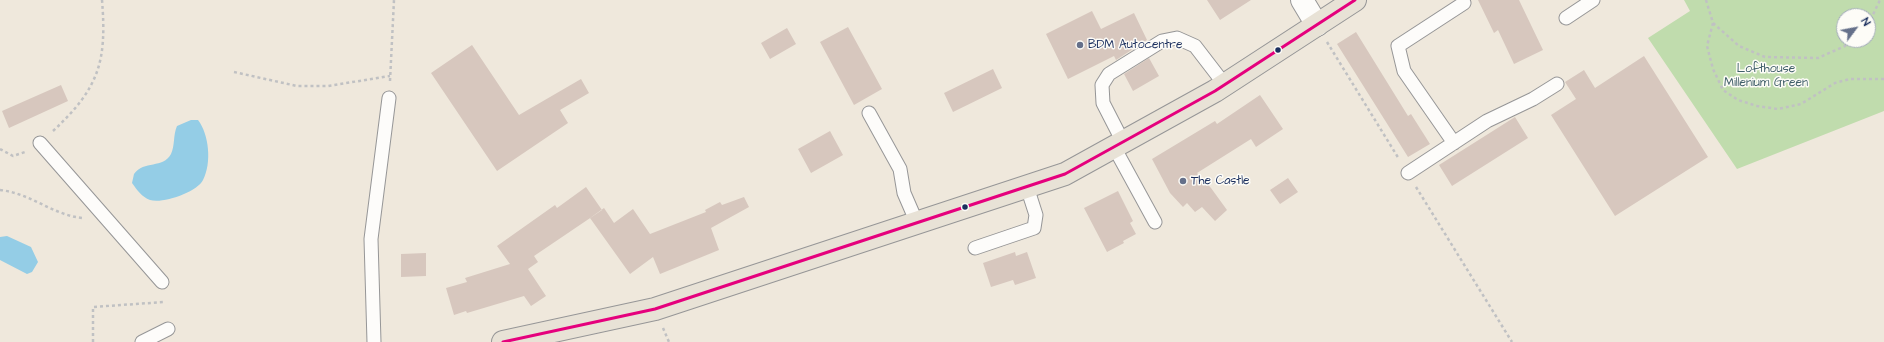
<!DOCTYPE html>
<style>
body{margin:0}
#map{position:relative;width:1884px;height:342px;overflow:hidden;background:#efe8dc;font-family:"Architects Daughter",sans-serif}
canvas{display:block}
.north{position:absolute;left:1836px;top:8px;width:40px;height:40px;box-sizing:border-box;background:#fdfcf7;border:1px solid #a3aaba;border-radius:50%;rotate:58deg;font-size:11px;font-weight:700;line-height:16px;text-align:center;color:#1b2f5e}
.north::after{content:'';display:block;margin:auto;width:14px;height:18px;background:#65708a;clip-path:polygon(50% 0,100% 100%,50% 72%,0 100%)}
</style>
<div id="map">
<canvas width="1884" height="342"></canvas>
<div class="north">N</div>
</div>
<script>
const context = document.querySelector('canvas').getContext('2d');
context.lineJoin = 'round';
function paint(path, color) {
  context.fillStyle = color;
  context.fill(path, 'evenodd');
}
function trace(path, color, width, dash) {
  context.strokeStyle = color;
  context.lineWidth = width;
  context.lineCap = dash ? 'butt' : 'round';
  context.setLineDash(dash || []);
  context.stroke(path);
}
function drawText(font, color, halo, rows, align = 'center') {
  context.font = font + ' "Architects Daughter",sans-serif';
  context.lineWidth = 3;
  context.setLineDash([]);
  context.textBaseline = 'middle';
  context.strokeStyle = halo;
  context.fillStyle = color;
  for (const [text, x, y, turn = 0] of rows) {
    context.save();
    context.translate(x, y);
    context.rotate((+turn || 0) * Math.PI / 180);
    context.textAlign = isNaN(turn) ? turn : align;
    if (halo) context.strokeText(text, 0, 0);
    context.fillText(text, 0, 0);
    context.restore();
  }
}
paint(new Path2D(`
 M 1684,0 L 1884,0 L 1884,111 L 1737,169 L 1648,38 L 1690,11 ZM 1844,16 L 1868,16 L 1868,40 L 1844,40 Z`), '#c0dcad');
paint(new Path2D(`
 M 191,120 L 198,120 C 209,134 212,163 203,180 C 197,192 163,204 150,200 C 142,197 137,190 132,183 L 134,174 C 144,160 163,169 171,154 C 175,146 173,135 177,126 Z
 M 7,236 L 31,247 L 38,262 L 32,272 L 27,274 L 0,260 L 0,237 Z`), '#94cde6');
paint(new Path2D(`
 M 1207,0 L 1251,0 L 1220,20 Z
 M 1478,0 L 1519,0 L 1543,50 L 1514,64 L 1498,30 L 1494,33 Z
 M 1092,11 L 1101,29 L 1134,13 L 1147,40 L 1116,60 L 1114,56 L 1068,79 L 1046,34 Z
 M 848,27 L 882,89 L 854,105 L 820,42 Z
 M 787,28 L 796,44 L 770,59 L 761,43 Z
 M 1356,32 L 1408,116 L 1411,114 L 1430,144 L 1408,157 L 1337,44 Z
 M 472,45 L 519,115 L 581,79 L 589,93 L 560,110 L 568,123 L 497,171 L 431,73 Z
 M 1644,56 L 1708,157 L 1615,216 L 1551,115 L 1576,99 L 1565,82 L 1584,70 L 1595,88 Z
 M 1149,58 L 1159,76 L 1133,91 L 1124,74 Z
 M 993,69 L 1002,88 L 953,112 L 944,93 Z
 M 61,85 L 68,101 L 9,128 L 2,111 Z
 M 1260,95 L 1283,129 L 1256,147 L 1251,139 L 1197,173 L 1211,188 L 1227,210 L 1215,221 L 1202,207 L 1195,212 L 1187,203 L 1183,207 L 1170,193 L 1152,159 L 1215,121 L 1217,124 Z
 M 1515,117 L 1528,138 L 1452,186 L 1439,165 Z
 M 830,131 L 843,155 L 811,173 L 798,149 Z
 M 1288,178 L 1298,192 L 1280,204 L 1270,190 Z
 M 586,187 L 602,210 L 534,256 L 538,262 L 528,269 L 546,296 L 531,306 L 524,296 L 467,313 L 466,311 L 454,315 L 446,288 L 467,282 L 465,278 L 510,264 L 497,246 L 555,205 L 557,208 Z
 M 1118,191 L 1133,221 L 1130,223 L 1136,234 L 1123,241 L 1124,243 L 1107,252 L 1084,208 Z
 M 744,197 L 749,207 L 711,228 L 719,250 L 660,274 L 653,257 L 630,274 L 590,218 L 604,208 L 614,223 L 633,209 L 650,234 L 706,212 L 705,210 L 720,202 L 722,205 Z
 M 1015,252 L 1016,256 L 1027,252 L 1036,278 L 1015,285 L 1013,280 L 991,287 L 983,263 Z
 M 426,253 L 426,276 L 401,277 L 401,254 Z`), '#d7c7be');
const lane = new Path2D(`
 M 1566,18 L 1593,0
 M 869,113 L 900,169 L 904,193 L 917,223
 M 1123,142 L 1103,103 L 1102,85 L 1109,74 L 1162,41 L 1177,38 L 1195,46 L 1225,85
 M 40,143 L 162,282
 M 1454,143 L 1404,71 L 1398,46 L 1464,3
 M 1114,147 L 1155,222
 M 1408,173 L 1487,121 L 1533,99 L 1557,84
 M 975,248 L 1034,228 L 1036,215 L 1027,187
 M 142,342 L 168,329
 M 374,342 L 371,239 L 389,98`);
const street = new Path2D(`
 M 1302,0 L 1317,25`);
const primary = new Path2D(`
 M 503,342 L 655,309 L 1065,174 L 1215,91 L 1355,0`);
trace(lane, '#969697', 15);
trace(street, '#969697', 24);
trace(primary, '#969697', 24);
trace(new Path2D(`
 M 1706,0 L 1713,23 L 1739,46 L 1765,57 L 1818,58 L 1845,46 L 1852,40
 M 1713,23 L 1707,46 L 1713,69 L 1723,90 L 1738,100 L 1757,106 L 1778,109 L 1801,104 L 1835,83 L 1850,79 L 1884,79
 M 1868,25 L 1880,0
 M 1327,42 L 1399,159
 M 234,72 L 297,86 L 328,86 L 390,76
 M 390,81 L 394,0
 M 53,131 C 99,88 107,62 102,0
 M 0,149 L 13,156 L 25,152
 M 1416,187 L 1512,342
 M 0,190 C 30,193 53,215 82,218
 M 663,328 L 669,342
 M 93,342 L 93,307 L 164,302`), '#c0c1c3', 2.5, [3, 3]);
trace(lane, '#fdfcfa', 13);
trace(street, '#fdfcfa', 22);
trace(primary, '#e8e2d6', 22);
trace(new Path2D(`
 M 503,342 L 655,309 L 1065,174 L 1215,91 L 1355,0`), '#e5007d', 3);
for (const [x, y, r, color] of [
 [1080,45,4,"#65708a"],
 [1278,50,3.5,"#1b2f5e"],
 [1183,181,4,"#65708a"],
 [965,207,3.5,"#1b2f5e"]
]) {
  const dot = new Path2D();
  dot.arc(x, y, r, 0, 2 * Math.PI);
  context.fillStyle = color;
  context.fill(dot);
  trace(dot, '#fdfcf7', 1.5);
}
drawText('12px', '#1b2f5e', '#fdfcf7', [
 ["BDM Autocentre",1088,45],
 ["The Castle",1191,181]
], 'left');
drawText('12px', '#41606a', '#fdfcf7', [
 ["Lofthouse",1766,69],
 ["Millenium Green",1766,83]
]);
</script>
